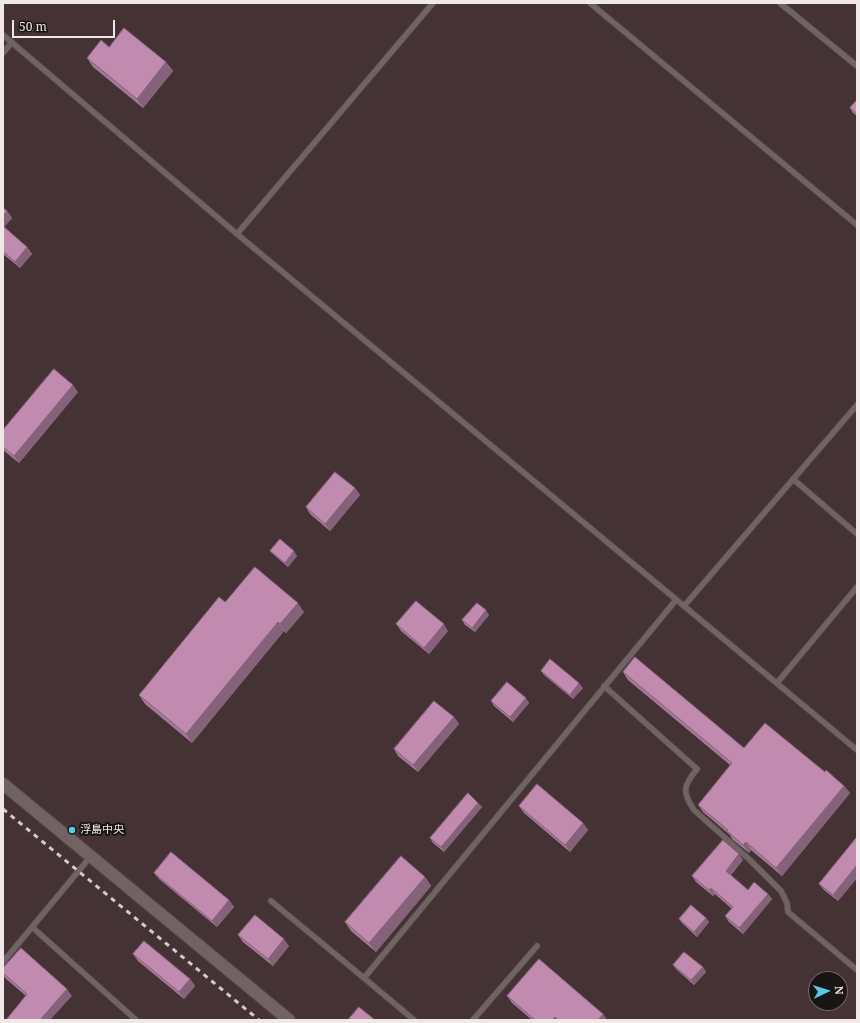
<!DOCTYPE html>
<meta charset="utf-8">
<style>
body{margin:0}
#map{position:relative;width:860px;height:1023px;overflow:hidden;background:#372a2c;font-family:"Noto Serif",serif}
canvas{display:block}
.frame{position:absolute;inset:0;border:4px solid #f0e7e8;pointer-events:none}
.north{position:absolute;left:808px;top:971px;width:40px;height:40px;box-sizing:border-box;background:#1a1515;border:1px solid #706969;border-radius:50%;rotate:86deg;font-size:11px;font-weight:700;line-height:16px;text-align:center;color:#f0e7e8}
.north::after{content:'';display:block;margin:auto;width:14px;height:18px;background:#5ac8e6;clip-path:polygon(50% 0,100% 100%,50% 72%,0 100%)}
.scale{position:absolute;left:12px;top:20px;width:103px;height:18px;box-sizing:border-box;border:2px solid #f0e7e8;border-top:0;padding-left:5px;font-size:12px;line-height:14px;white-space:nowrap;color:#f0e7e8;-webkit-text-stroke:3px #1a1515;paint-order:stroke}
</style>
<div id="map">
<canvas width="860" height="1023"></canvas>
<div class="frame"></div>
<div class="north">N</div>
<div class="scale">50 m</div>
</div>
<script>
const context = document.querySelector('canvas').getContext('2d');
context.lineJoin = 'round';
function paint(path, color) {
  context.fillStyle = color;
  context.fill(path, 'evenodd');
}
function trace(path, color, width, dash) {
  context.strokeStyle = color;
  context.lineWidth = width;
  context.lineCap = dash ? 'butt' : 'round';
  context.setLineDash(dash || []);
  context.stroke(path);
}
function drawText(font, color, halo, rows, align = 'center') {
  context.font = font + ' "Noto Serif","Noto Sans JP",serif';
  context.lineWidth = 4;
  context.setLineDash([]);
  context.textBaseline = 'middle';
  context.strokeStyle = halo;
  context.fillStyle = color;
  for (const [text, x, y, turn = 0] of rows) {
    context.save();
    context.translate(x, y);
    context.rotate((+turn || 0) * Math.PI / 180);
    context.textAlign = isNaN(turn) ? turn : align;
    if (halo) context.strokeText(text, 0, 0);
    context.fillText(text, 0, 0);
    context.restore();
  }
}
paint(new Path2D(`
 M 3,3 L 857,3 L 857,1020 L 3,1020 ZM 816,979 L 840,979 L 840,1003 L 816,1003 Z`), '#453235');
const lane = new Path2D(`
 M 590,3 L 857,225
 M 780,3 L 857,66
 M 3,35 L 237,234 L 857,750
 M 3,53 L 12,42
 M 237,234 L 433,3
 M 793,479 L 857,534
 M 684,606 L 857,405
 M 777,683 L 857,587
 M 604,686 L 697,769 C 683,786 682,792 694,810 L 750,860 L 781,891 L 787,903 L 788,912 L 857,970
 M 271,901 L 364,978 L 414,1020
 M 32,927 L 136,1020
 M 3,962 L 91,856
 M 364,978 L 676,600
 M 473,1020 L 537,946`);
const secondary = new Path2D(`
 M 3,784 L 289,1020`);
trace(lane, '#504647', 7);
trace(secondary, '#504647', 14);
trace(lane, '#716263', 5.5);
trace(secondary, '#716263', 12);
trace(new Path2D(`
 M 3,809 L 259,1020`), '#d4cacc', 3, [5, 5]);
paint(new Path2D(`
 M 109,47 L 166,62 L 173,71 L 143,108 L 93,67 L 87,58 Z
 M 857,100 L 857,116 L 853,113 L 850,108 Z
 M 3,208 L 7,211 L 12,218 L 4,227 L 27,247 L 32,254 L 20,268 L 3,254 Z
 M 78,392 L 19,463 L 3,450 L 3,430 Z
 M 355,488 L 360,495 L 330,531 L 310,514 L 306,507 Z
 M 270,551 L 297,556 L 288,567 L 274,555 Z
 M 225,602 L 304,612 L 286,633 L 284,631 L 192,743 L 145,704 L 139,695 Z
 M 489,615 L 475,632 L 465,625 L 462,620 Z
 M 396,624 L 448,631 L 429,654 L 401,631 Z
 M 541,671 L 583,688 L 573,699 L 544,675 Z
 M 623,672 L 744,748 L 825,772 L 844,786 L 850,793 L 782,876 L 751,850 L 749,853 L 732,839 L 730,835 L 703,812 L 698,805 L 730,765 L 628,680 Z
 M 491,701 L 529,703 L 513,722 L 494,706 Z
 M 454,717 L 459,724 L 418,772 L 398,756 L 394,749 Z
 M 478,803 L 482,807 L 444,852 L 433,843 L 430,838 Z
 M 519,806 L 583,823 L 588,830 L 570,852 L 524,813 Z
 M 857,837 L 857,878 L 838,901 L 824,890 L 819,884 Z
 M 743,860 L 731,875 L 748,890 L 768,894 L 772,899 L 743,934 L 729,922 L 725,916 L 732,909 L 715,894 L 713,896 L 696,882 L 692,876 Z
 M 154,873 L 229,900 L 234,907 L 217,927 L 159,879 Z
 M 425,877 L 431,886 L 376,952 L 351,931 L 345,922 Z
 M 706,918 L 709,922 L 697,937 L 682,923 L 679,919 Z
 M 238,935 L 289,946 L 273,966 L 243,942 Z
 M 133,954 L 190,979 L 195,986 L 184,999 L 138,961 Z
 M 673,965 L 703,967 L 706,972 L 694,985 L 676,969 Z
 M 3,968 L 72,996 L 26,996 L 5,978 L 3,974 Z
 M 507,996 L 603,1014 L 607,1020 L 532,1020 L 512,1003 Z`), '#a57896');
paint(new Path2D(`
 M 166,62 L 173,71 L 143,108 L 137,99 Z
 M 7,211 L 12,218 L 3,228 L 3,216 Z
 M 27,247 L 32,254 L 20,268 L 15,262 Z
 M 73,385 L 78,392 L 19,463 L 14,456 Z
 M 355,488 L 360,495 L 330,531 L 325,524 Z
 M 294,551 L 297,556 L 288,567 L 285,563 Z
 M 298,603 L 304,612 L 286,633 L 280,624 Z
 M 486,610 L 489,615 L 475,632 L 472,628 Z
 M 278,622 L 284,631 L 192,743 L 186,734 Z
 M 444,624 L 448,631 L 429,654 L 424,648 Z
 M 579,683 L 583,688 L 573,699 L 570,695 Z
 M 526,698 L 529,703 L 513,722 L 510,717 Z
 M 454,717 L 459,724 L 418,772 L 413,765 Z
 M 844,786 L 850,793 L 782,876 L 776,868 Z
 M 478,803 L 482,807 L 444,852 L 441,847 Z
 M 583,823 L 588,830 L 570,852 L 565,845 Z
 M 746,842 L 751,850 L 749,853 L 743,845 Z
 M 739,854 L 743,860 L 729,876 L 726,871 Z
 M 857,865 L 857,878 L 838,901 L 833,895 Z
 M 425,877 L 431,886 L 376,952 L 369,943 Z
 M 711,888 L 715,894 L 713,896 L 709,890 Z
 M 768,894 L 772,899 L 743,934 L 739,928 Z
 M 229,900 L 234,907 L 217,927 L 212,921 Z
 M 706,918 L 709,922 L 697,937 L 694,932 Z
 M 284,939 L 289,946 L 273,966 L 268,959 Z
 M 703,967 L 706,972 L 694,985 L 691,980 Z
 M 190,979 L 195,986 L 184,999 L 179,992 Z
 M 67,989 L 72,996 L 50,1020 L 40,1020 Z
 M 603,1014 L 607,1020 L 598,1020 Z
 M 555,1017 L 557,1020 L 552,1020 Z`), '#86617a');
const building = new Path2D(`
 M 124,28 L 166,62 L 137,99 L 87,58 L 101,40 L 109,47 Z
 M 857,100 L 857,114 L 850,108 Z
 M 3,208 L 7,211 L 3,216 Z
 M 3,226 L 27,247 L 15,262 L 3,251 Z
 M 54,369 L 73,385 L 14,456 L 3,447 L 3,430 Z
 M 335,472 L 355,488 L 325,524 L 306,507 Z
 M 280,539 L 294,551 L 285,563 L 270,551 Z
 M 255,567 L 298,603 L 280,624 L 278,622 L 186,734 L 139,695 L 219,597 L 225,602 Z
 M 416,601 L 444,624 L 424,648 L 396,624 Z
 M 477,603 L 486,610 L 472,628 L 462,620 Z
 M 635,657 L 744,748 L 765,723 L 825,772 L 826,770 L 844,786 L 776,868 L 746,842 L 743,845 L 727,831 L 728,830 L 698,805 L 732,763 L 623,672 Z
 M 550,659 L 579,683 L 570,695 L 541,671 Z
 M 507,682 L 526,698 L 510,717 L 491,701 Z
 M 434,701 L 454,717 L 413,765 L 394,749 Z
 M 537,784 L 583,823 L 565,845 L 519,806 Z
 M 468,793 L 478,803 L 441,847 L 430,838 Z
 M 857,837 L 857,865 L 833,895 L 819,884 Z
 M 723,840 L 739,854 L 726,871 L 748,890 L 754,882 L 768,894 L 739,928 L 725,916 L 733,907 L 711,888 L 709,890 L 692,876 Z
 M 171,852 L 229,900 L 212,921 L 154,873 Z
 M 401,856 L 425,877 L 369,943 L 345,922 Z
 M 691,905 L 706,918 L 694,932 L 679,919 Z
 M 255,915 L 284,939 L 268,959 L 238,935 Z
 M 144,941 L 190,979 L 179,992 L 133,954 Z
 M 21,948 L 67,989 L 40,1020 L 6,1020 L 27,994 L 3,973 L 3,968 Z
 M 684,952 L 703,967 L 691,980 L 673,965 Z
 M 539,959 L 603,1014 L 598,1020 L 558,1020 L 555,1017 L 552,1020 L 535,1020 L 507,996 Z
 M 359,1007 L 375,1020 L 348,1020 Z`);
paint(building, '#c08bae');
trace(building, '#86617a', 1);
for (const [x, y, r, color] of [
 [72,830,4,"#5ac8e6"]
]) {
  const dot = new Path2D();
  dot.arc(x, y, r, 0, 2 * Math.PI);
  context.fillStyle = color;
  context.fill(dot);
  trace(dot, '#1a1515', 1.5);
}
drawText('11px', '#f0e7e8', '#1a1515', [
 ["浮島中央",80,830]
], 'left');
</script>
